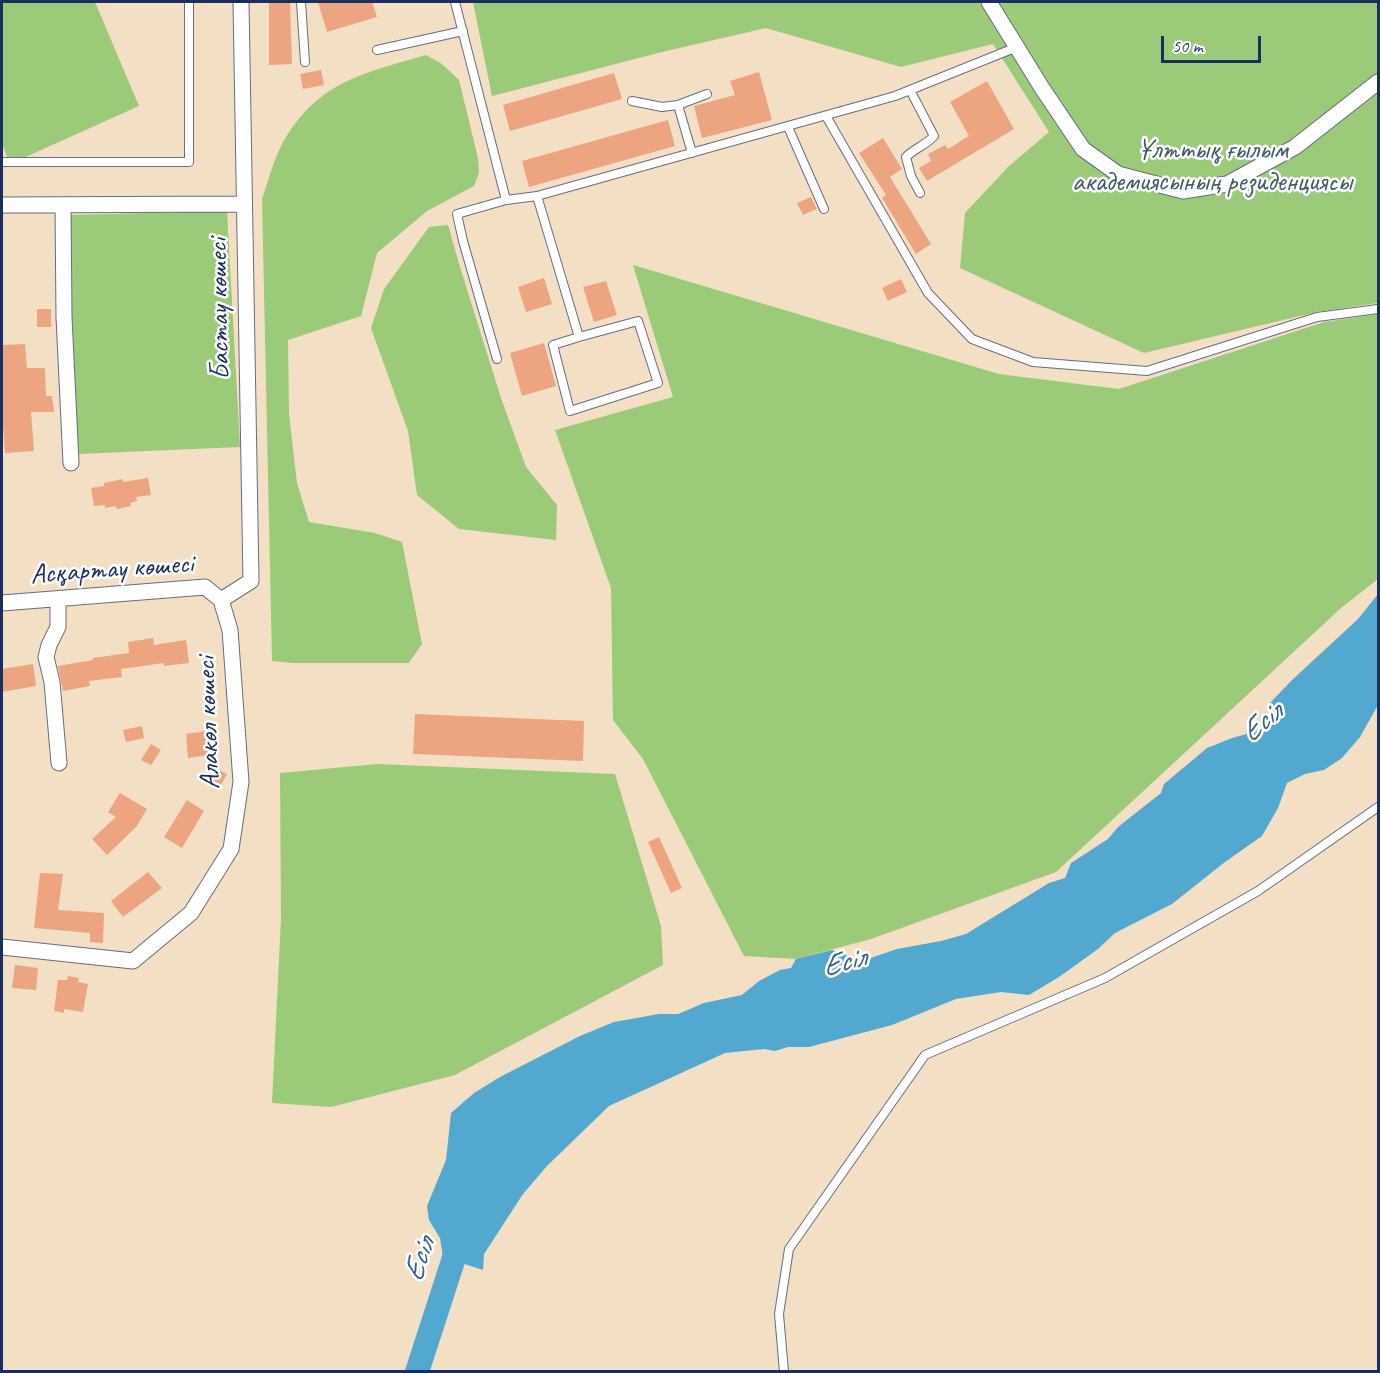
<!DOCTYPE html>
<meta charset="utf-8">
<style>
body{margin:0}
#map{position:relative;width:1380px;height:1373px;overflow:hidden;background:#f3dfc4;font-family:Caveat,sans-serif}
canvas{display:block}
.frame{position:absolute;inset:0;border:3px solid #1b2f5e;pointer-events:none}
.scale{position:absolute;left:1161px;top:36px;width:100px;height:27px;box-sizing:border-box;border:3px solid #1b2f5e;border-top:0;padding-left:8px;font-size:18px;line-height:21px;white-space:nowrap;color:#1b2f5e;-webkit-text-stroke:4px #fff;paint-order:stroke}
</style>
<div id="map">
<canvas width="1380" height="1373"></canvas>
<div class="frame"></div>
<div class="scale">50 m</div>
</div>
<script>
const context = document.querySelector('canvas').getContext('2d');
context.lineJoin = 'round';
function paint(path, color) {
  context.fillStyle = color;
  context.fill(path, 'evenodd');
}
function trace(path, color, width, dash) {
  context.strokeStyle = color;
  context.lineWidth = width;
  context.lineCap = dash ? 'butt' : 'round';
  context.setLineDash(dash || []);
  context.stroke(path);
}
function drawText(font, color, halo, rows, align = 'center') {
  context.font = font + ' Caveat,sans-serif';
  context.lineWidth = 5;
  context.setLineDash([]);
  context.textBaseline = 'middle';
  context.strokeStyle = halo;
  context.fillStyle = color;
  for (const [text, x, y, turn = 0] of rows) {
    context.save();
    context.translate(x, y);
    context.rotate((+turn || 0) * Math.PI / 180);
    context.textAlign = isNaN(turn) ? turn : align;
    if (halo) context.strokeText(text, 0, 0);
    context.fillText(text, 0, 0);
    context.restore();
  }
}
paint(new Path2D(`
 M 2,2 L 95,2 L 139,106 L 10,164 L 2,144 Z
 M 473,2 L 1378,2 L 1378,303 L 1317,312 L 1144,353 L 960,268 L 965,213 L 1008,167 L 1049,132 L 993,44 L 901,67 L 766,28 L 662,52 L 492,96 Z
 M 426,55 L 442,64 L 459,80 L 478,158 L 479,173 L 474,186 L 427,211 L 377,253 L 361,316 L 288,340 L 289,414 L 297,483 L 309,522 L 375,533 L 402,542 L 422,644 L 409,663 L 292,663 L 272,661 L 262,199 C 268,182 273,162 281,146 C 316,82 361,74 426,55 Z
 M 227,211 L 240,447 L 78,454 L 72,351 L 70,215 Z
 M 448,225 L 460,267 L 501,398 L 526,467 L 557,505 L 556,540 L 459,529 L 417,495 L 408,431 L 371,328 L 384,289 L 429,227 Z
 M 633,265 L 999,374 L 1119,389 L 1324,322 L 1378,314 L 1378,579 L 1341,608 L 1056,872 L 871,939 L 796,959 L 744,956 L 643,759 L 613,720 L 611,588 L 555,430 L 673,397 Z
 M 377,764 L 615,774 L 661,926 L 663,965 L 455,1075 L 331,1107 L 272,1103 L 281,918 L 280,773 Z`), '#9bca79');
paint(new Path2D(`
 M 1378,594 L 1378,705 L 1360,737 L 1342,758 L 1324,770 L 1305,774 L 1287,783 L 1278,808 L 1262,836 L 1225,862 L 1172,904 L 1115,933 L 1098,949 L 1059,977 L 1029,995 L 1001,992 L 956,999 L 892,1025 L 809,1047 L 788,1047 L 775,1051 L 764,1049 L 725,1053 L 609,1106 L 547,1166 L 523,1194 L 484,1254 L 483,1270 L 443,1257 L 440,1238 L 429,1220 L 427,1206 L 446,1160 L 451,1113 L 474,1093 L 500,1077 L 580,1036 L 614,1022 L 659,1014 L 678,1014 L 704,1003 L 742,995 L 759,981 L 780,970 L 791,968 L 796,959 L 832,950 L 862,961 L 897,949 L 941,941 L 966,934 L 1049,883 L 1065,878 L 1071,863 L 1108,839 L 1118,827 L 1161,793 L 1164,784 L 1207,748 L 1232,738 L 1254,732 L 1269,723 L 1270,703 L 1291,681 L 1358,619 Z`), '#53a8cf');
trace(new Path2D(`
 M 417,1372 L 463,1230`), '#53a8cf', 24);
paint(new Path2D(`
 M 269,2 L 290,2 L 292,64 L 269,65 Z
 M 318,2 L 372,2 L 377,17 L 327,32 Z
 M 321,70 L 324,85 L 303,89 L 300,74 Z
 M 759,72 L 772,120 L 702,138 L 694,106 L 735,95 L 730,81 Z
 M 614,73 L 622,99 L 510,131 L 503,105 Z
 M 987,81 L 1014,129 L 927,181 L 919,168 L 931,161 L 928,154 L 945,145 L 948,149 L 969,136 L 950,102 Z
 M 668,120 L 675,146 L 529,187 L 522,161 Z
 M 883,138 L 902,169 L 890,177 L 931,244 L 916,254 L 882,198 L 886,195 L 859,153 Z
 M 811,197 L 817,209 L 803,215 L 797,203 Z
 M 544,278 L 552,304 L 526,312 L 518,287 Z
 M 901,279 L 907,292 L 888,301 L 882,288 Z
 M 606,281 L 617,315 L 594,322 L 583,287 Z
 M 37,309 L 51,309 L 51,327 L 37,327 Z
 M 544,343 L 556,386 L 522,396 L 510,353 Z
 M 25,344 L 27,368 L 45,368 L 46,396 L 52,396 L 54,412 L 31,412 L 34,451 L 5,453 L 2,412 L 2,345 Z
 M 148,478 L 151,495 L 136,497 L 137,501 L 130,503 L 131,506 L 117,509 L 116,506 L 105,508 L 105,505 L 94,506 L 91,488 L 104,486 L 104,483 L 123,479 L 123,482 Z
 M 153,638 L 154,645 L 186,640 L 189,663 L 164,666 L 164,663 L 121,669 L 122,677 L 89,681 L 90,686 L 63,691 L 58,666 L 93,660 L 93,658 L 129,653 L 128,642 Z
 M 33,664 L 36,686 L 2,692 L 2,669 Z
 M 415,714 L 584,721 L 583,761 L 413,754 Z
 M 142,726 L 144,738 L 126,742 L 123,730 Z
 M 207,731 L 209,755 L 188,758 L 186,734 Z
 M 151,744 L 161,750 L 151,765 L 141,760 Z
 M 210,766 L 227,774 L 221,785 L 204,778 Z
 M 120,793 L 147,809 L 137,826 L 107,855 L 92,839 L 116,817 L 108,812 Z
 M 187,800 L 204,811 L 182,848 L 164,837 Z
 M 659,837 L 682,888 L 671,893 L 648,842 Z
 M 148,872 L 162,888 L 123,917 L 111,901 Z
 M 40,873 L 63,874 L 58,910 L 104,913 L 103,943 L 90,942 L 90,933 L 34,928 Z
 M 15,965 L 38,968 L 36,990 L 12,988 Z
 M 68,976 L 79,978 L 78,982 L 88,984 L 83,1012 L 64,1009 L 64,1013 L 54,1011 L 58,980 L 67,980 Z`), '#eca580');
const lane = new Path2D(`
 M 301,2 L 305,62
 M 455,2 L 506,200
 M 377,50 L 463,31
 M 910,90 L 934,136 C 926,145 915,148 906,157 L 911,176 L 920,193
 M 632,101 L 662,107 L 678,105 L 692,153
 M 678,105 L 707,94
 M 826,116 L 928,293 L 972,339 L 1033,362 L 1147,371 L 1317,317 L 1378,309
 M 788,127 L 824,209
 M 2,162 L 189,162 L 189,2
 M 537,196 L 579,337 L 553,345 L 570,411 L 658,383 L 638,321 L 579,337
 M 497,359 L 463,241 L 457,214 L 506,200 L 537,196 L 895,96 L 1017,47
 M 784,1372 L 779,1314 L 789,1249 L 925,1055 L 1105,978 L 1258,891 L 1378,807`);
const street = new Path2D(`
 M 989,2 L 1042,88 L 1083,149 L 1118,174 L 1183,191 L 1227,184 L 1295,147 L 1378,82
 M 2,205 L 243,204
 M 63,205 L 64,317 L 71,463
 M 58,599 L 58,627 L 49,645 L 46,657 L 52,682 L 59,763
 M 221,600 L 251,581 L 241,2
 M 2,603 L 205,587 L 221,600
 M 2,947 L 133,961 L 191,913 L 231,849 L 241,782 L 230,630 L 221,600`);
trace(lane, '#676d82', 10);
trace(street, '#676d82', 17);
trace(lane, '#fff', 8);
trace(street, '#fff', 15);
drawText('28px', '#415e66', '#fff', [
 ["Ұлттық ғылым",1212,151],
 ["академиясының резиденциясы",1212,183]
]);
drawText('28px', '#1b2f5e', '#fff', [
 ["Бастау көшесі",220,309,-91],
 ["Асқартау көшесі",112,570,-4],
 ["Алакөл көшесі",209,723,-92]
]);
drawText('italic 30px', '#315f8b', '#fff', [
 ["Есіл",1262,723,-40],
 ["Есіл",844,963,-15],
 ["Есіл",420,1260,-72]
]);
</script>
